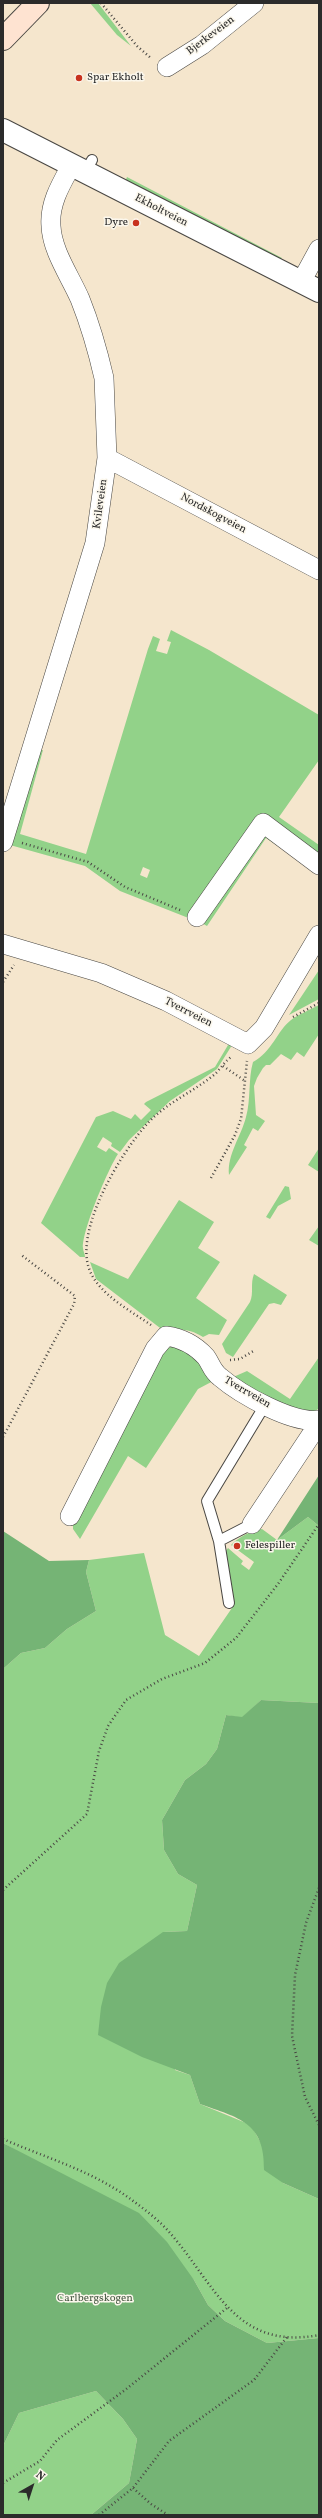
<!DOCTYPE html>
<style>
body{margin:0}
#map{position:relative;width:322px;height:2518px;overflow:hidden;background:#f5e6cd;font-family:Vollkorn,serif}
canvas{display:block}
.frame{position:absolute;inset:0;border:4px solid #2b2b2b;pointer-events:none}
.north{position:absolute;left:12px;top:2466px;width:40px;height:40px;-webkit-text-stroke:3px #fbf7ec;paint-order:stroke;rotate:39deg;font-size:11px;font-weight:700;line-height:16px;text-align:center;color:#2b2b2b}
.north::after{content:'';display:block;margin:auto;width:14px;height:18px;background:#2b2b2b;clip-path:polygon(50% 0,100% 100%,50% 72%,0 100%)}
</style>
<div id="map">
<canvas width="322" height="2518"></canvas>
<div class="frame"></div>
<div class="north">N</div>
</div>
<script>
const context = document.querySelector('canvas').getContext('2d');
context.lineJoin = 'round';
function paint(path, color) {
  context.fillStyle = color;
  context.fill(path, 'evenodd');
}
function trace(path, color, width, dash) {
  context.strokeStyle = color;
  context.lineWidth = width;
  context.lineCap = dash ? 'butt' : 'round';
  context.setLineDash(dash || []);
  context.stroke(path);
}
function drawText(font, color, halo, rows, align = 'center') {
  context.font = font + ' Vollkorn,serif';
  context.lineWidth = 3;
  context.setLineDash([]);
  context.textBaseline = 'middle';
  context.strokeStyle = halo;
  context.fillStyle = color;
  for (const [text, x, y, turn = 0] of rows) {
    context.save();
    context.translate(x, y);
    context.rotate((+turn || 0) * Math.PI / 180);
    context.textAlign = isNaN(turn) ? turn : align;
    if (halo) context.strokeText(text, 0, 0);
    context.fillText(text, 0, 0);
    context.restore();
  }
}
paint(new Path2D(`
 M 90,3 L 98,3 L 131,46 L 117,35 Z
 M 127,177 L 282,258 L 281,259 L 125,182 Z
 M 171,630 L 209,650 L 319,715 L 319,760 L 279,817 L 319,845 L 319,857 L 273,826 L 191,919 L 120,891 L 85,866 L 10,845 L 37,751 L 43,750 L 20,834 L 86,854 L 148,649 L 153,636 L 160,639 L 156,651 L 167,654 L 171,642 L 167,641 ZM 143,867 L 150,870 L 147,878 L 140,875 Z
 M 263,831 L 319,874 L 266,838 L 207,926 L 200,922 Z
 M 319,970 L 319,999 L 289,1015 Z
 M 319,1005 L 319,1034 L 304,1057 L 297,1052 L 291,1060 L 281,1054 L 270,1065 L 266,1065 L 263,1068 L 257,1078 L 254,1086 L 256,1115 L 265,1121 L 258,1131 L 253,1128 L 244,1145 L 247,1147 L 229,1175 C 227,1154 241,1137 246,1117 C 251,1099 248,1079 253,1062 C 272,1052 277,1031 291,1020 C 299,1014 310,1010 319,1005 Z
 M 231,1040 L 234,1042 L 217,1069 L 170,1101 L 129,1140 L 120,1152 L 111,1146 L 112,1143 L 103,1137 L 97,1147 L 106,1152 L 109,1148 L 118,1154 C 108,1169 82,1231 83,1248 C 83,1251 85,1254 85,1257 L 80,1257 L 41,1223 L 96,1117 L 113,1111 L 131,1119 L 135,1114 L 141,1120 L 151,1110 L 144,1104 L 146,1102 L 215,1067 Z
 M 319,1148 L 319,1172 L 308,1165 Z
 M 285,1186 L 289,1187 L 291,1199 L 278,1206 L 270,1219 L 266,1217 Z
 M 179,1200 L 214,1222 L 198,1248 L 220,1262 L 196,1298 L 227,1320 L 219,1335 L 209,1334 L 203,1337 C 191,1329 178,1328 164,1331 L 96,1279 L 90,1262 L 128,1279 Z
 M 319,1226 L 319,1246 L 309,1240 Z
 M 254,1274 L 287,1295 L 281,1305 L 274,1303 L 269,1304 L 233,1357 L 226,1353 L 222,1344 L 250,1302 C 254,1293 250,1284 254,1274 Z
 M 171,1347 L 188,1349 L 215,1380 L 198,1389 L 146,1468 L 128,1456 L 80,1539 L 73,1529 L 73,1523 L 162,1350 Z
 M 319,1357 L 319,1408 L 312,1414 L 304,1414 L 231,1378 L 247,1371 L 290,1399 Z
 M 308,1517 L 319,1526 L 319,1703 L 261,1700 L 242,1718 L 226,1715 L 217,1749 L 206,1764 L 185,1780 L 162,1820 L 164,1850 L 178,1874 L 197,1885 L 187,1931 L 163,1932 L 175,2070 L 190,2075 L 200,2104 L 251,2125 L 283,2183 L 319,2199 L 319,2338 L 267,2343 L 225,2321 L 208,2305 L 194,2280 L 51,2170 L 3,2143 L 3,1669 L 21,1653 L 45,1648 L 67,1629 L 96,1611 L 86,1572 L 89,1560 L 144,1553 L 165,1635 L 199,1656 L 234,1605 L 225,1552 L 228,1548 L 243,1561 L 241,1564 L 249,1570 L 254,1562 L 231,1545 C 239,1537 250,1531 262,1529 L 277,1540 Z
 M 96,2391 L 123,2419 L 137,2439 L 129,2483 L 91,2515 L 3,2515 L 3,2446 L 19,2413 Z`), '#92d289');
paint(new Path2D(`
 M 319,1475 L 319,1526 L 308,1517 L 277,1540 Z
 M 3,1531 L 49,1561 L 89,1560 L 86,1572 L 96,1611 L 67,1629 L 45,1648 L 21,1653 L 3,1669 Z
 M 261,1700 L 319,1703 L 319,2199 L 283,2183 L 264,2170 C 265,2122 239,2118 200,2104 L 190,2075 L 142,2057 L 98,2035 L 101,2007 L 107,1983 L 119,1963 L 163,1932 L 187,1931 L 197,1885 L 178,1874 L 164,1850 L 162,1820 L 185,1780 L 206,1764 L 217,1749 L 226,1715 L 242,1717 Z
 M 3,2143 L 139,2213 L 167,2242 L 194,2280 L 208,2305 L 225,2321 L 267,2343 L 319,2338 L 319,2515 L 91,2515 L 129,2483 L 137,2439 L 123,2419 L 96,2391 L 19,2413 L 3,2446 Z`), '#75b475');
const service = new Path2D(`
 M 85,173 L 92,160
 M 219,1541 L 207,1501 L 265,1405
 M 229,1603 L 219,1541 L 252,1524`);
const minor = new Path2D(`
 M 167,67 L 202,45 L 254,3
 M 301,282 L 319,249
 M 107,458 L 319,570
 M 3,842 L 95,543 L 107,458 L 104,378 C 98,352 90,324 80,299 C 70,276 52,251 51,226 C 49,204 61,184 71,166
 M 197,917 L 263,823 L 319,865
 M 3,944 L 101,973 L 166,1001 L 248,1044 L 264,1028 L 319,935
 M 70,1516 L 155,1349 L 166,1336 C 182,1338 195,1345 206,1357 C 211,1364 212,1371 220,1377 C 240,1394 292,1424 319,1420
 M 252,1524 L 319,1423`);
const tertiary = new Path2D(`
 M 3,130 L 319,291`);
const secondary = new Path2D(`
 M 3,39 L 38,3`);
trace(service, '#494743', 12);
trace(minor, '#494743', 20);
trace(tertiary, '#494743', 24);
trace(secondary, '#494743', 24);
trace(new Path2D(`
 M 101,3 L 137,46 L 152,59
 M 22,843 L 88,862 L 125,887 L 180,910
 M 3,982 L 14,965
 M 293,1017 L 319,1003
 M 223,1066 L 245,1081
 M 211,1178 L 235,1135 L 241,1119 L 247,1061
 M 151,1325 C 131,1311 100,1295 90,1271 C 73,1232 120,1154 147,1124 C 165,1104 189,1094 210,1078 C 219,1072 223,1063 231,1057
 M 230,1360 L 240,1359 L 255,1350
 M 3,1437 L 74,1304 L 75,1296 L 20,1254
 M 319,1888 L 306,1923 L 295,1975 L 292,2036 L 305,2097 L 319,2125
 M 3,1890 L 87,1814 L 99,1751 L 108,1726 L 126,1700 L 162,1679 L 205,1663 L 236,1638 L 278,1584 L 319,1524
 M 3,2139 C 44,2157 92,2171 129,2198 C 143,2208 159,2220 170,2233 C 215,2284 235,2351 319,2335
 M 3,2483 L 40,2461 L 57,2440 L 125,2390 L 227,2308
 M 133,2488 L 151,2504 L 168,2515
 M 99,2515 L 133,2488 L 169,2441 L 254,2380 L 287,2337`), '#494743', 2.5, [1, 3]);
trace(service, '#fff', 10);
trace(minor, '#fff', 19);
trace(tertiary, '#fff', 22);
trace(secondary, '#fee3d1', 22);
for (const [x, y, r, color] of [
 [79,78,4,"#c8321e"],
 [136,223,4,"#c8321e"],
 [237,1546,4,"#c8321e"]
]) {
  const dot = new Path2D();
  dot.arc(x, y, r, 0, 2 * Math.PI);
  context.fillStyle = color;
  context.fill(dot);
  trace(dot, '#fbf7ec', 1.5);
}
drawText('11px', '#2b2b2b', '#fbf7ec', [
 ["Bjerkeveien",211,36,-37],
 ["Ekholtveien",161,211,27],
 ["Kvileveien",101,504,-82],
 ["Nordskogveien",213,514,28],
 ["Tverrveien",188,1013,27],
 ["Tverrveien",247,1393,30]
]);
drawText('11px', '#2b2b2b', '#fbf7ec', [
 ["Spar Ekholt",87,78],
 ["Dyre",128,223,"right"],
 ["Felespiller",245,1546]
], 'left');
drawText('11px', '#4a5d47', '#fbf7ec', [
 ["Carlbergskogen",95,2299]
]);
</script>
